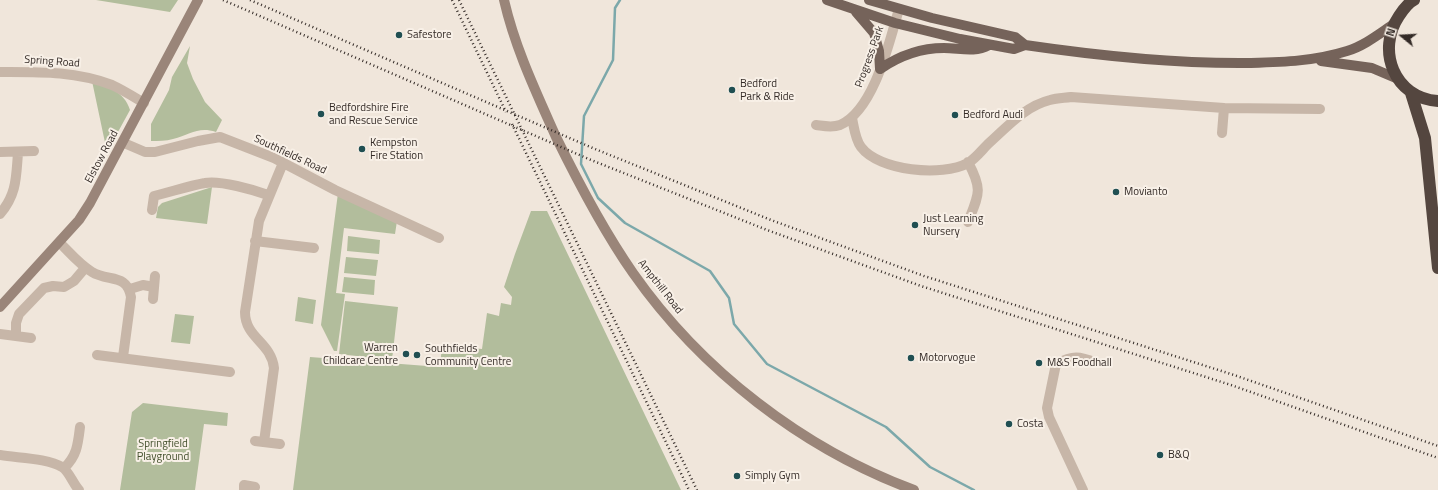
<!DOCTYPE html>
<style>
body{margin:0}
#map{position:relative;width:1438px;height:490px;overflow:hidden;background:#f0e6db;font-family:"Titillium Web",sans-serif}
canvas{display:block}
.north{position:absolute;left:1382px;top:16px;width:40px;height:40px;-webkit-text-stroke:3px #f8f0e7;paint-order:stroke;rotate:288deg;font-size:11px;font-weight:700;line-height:16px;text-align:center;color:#342b27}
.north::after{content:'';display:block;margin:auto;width:14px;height:18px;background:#342b27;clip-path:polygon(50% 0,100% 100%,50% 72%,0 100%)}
</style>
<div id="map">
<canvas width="1438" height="490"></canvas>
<div class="north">N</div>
</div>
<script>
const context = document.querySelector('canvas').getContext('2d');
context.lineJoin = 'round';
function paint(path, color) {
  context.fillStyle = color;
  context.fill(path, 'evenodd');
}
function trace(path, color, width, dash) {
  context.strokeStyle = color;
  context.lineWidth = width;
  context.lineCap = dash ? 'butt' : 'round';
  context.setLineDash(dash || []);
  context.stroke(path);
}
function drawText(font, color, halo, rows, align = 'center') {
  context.font = font + ' "Titillium Web",sans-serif';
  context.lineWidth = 4;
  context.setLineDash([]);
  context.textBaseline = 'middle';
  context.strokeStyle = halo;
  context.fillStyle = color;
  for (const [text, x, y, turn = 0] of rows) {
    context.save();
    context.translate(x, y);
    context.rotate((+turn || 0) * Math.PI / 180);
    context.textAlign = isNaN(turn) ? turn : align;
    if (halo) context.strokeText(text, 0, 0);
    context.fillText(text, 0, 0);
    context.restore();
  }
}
paint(new Path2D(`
 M 96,0 L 178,0 L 170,12 Z
 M 190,46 L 187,63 L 193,79 L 205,102 L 222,120 L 216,132 C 198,126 190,135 173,139 C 166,141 158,141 151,141 L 151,124 L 169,90 L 172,77 Z
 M 92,81 C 109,88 124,91 130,110 L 107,152 Z
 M 212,187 L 207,224 L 156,218 L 158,207 L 162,203 Z
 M 338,193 L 397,221 L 395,234 L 344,228 L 336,293 L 345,294 L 337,351 L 334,351 L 321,325 Z
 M 531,211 L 547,211 L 681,490 L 293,490 L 310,357 L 440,367 L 442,345 L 482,349 L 487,313 L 499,316 L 501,303 L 511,305 L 512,297 L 504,287 L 515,254 Z
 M 348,236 L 380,240 L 379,254 L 347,251 Z
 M 346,257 L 378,260 L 376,276 L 344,273 Z
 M 344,277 L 375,280 L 374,295 L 342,292 Z
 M 298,297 L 316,300 L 313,324 L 295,321 Z
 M 345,301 L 398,307 L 392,360 L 339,354 Z
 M 175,314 L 194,316 L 190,344 L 171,342 Z
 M 143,403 L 228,413 L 227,426 L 204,424 L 195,490 L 120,490 L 132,412 Z`), '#b2bd9c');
trace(new Path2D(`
 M 620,0 L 615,8 L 613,60 L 584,116 L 581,164 L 598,198 L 625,223 L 710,271 L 729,298 L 734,324 L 767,364 L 886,427 L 930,467 L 974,490`), '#7ca8aa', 2.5);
trace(new Path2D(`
 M 0,72 C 39,72 75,71 112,85 C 123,90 134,97 144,103
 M 852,118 C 854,127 855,139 861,147 C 879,171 942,177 968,163 C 975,159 982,150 988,144 C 1006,128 1025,106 1050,100 C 1057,98 1064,98 1071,97 L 1224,108 L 1320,109
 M 816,125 C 824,126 832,128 840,125 C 874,110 889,43 899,9
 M 1222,133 L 1224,108
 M 124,143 L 145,152 L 155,152 L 198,141 L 220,137 L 274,158 L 335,190 L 439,238
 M 0,152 L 34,151
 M 968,162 C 983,190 979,194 968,222
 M 152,210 L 154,196 C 171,192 188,186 205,183 C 220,180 254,190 268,195
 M 0,214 C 17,194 16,177 18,153
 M 255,241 L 314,248
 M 60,243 C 70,253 80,265 92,272 C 108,282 127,273 131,297 L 123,357
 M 130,289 L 143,285 L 154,287
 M 153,299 L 155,276
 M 0,334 L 31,338
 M 16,336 L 16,323 L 19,314 L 44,288 L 53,286 L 64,287 L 74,281 L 85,268
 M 97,355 L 230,372
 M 255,441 L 280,444
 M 264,442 L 274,368 C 271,342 245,338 245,312 L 259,221 L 283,163
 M 0,455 C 17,458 48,458 62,467 C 69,471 73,484 79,490
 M 64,468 C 77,456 78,444 80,427
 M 244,490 L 244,485 L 255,487
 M 1083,490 L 1049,417 L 1047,408 L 1056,364 C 1073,355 1079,356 1097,363`), '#c7b6a8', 10);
trace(new Path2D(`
 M 504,0 C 515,48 536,92 556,137 C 579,184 603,230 633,273 C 701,370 803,449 914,490
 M 0,307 L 79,220 L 90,203 L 198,0`), '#9a8579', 10);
trace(new Path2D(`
 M 827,0 L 895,23 L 960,39 L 1014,49 L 1025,45 C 1100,56 1175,64 1251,63 C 1284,62 1315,61 1347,51 C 1364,46 1379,34 1394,24
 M 869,0 L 932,18 L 1015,37 L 1025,45
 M 856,12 L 874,33 L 879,51 L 880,69
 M 1321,61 L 1372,68 L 1398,79
 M 880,69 C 899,56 919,48 944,48 C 960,48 974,53 989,45`), '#75635a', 10);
trace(new Path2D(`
 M 1414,0 C 1408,3 1403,10 1399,16 C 1376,50 1394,98 1438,101
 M 1411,93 L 1425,138 L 1438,268`), '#54463f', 12);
trace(new Path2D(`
 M 223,0 L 591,160 L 767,230 L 921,286 L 1231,385 L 1438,458
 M 250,0 L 595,149 L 771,220 L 924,276 L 1234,375 L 1438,446
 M 452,0 L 506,112
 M 459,0 L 697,490
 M 512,124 L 689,490`), '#342b27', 2.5, [1, 3]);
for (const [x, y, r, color] of [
 [399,35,4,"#204f52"],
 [732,90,4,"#204f52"],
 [321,114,4,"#204f52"],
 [955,115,4,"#204f52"],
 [362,149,4,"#204f52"],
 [1116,192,4,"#204f52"],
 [915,225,4,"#204f52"],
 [406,354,4,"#204f52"],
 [417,355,4,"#204f52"],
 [911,358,4,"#204f52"],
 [1039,363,4,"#204f52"],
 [1009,424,4,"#204f52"],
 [1160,455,4,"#204f52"],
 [737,476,4,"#204f52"]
]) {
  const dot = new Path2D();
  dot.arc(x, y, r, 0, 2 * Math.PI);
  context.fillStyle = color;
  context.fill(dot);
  trace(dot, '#f8f0e7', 1.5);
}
drawText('11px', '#342b27', '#f8f0e7', [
 ["Safestore",407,35],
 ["Bedford",740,84],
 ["Park & Ride",740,97],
 ["Bedfordshire Fire",329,108],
 ["and Rescue Service",329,121],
 ["Bedford Audi",963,115],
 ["Kempston",370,143],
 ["Fire Station",370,156],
 ["Movianto",1124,192],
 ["Just Learning",923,219],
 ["Nursery",923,232],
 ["Warren",398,348,"right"],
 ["Childcare Centre",398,361,"right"],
 ["Southfields",425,349],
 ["Community Centre",425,362],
 ["Motorvogue",919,358],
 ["M&S Foodhall",1047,363],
 ["Costa",1017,424],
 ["B&Q",1168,455],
 ["Simply Gym",745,476]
], 'left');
drawText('11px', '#342b27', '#f8f0e7', [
 ["Progress Park",870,57,-70],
 ["Spring Road",52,62,4],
 ["Southfields Road",290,155,25],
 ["Elstow Road",102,157,-62],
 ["Ampthill Road",660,287,52]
]);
drawText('11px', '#43502d', '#f8f0e7', [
 ["Springfield",163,444],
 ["Playground",163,457]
]);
</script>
